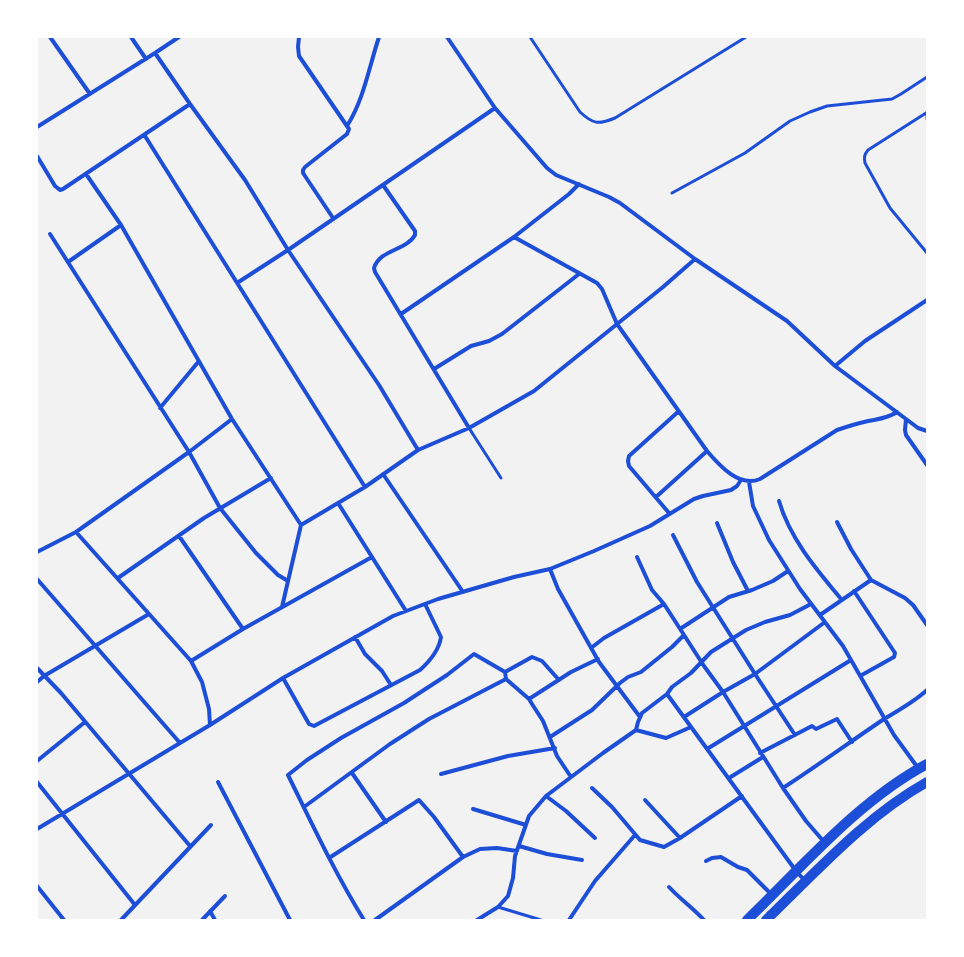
<!DOCTYPE html>
<style>
body{margin:0}
#map{position:relative;width:964px;height:957px;overflow:hidden;background:#f2f2f2;font-family:"Sofia Sans Condensed",sans-serif}
canvas{display:block}
.frame{position:absolute;inset:0;border:38px solid #fff;pointer-events:none}
</style>
<div id="map">
<canvas width="964" height="957"></canvas>
<div class="frame"></div>
</div>
<script>
const context = document.querySelector('canvas').getContext('2d');
context.lineJoin = 'round';
function trace(path, color, width, dash) {
  context.strokeStyle = color;
  context.lineWidth = width;
  context.lineCap = dash ? 'butt' : 'round';
  context.setLineDash(dash || []);
  context.stroke(path);
}
trace(new Path2D(`
 M 530,37 L 580,112 C 593,124 598,125 615,118 L 746,37
 M 927,112 L 927,119
 M 926,113 L 868,150 C 864,155 864,157 865,163 L 890,208 L 927,253
 M 672,193 L 745,153 L 790,121 L 810,112 L 827,106 L 892,99 L 901,94 L 927,77
 M 469,428 L 501,478
 M 498,907 L 541,920`), '#1d4ed8', 3);
trace(new Path2D(`
 M 50,37 L 90,94
 M 131,37 L 146,59
 M 299,37 L 298,47 L 299,56 L 349,129 L 347,134 L 305,167 L 303,170 L 303,173 L 333,218
 M 447,37 L 495,108 L 547,168 L 556,175 L 609,197 L 620,203 L 695,259 L 787,321 L 835,366 L 918,428 L 927,431
 M 155,53 L 190,104 L 245,180 L 288,250 L 379,385 L 418,450
 M 347,126 C 364,99 369,67 379,37
 M 37,127 L 155,53 L 179,37
 M 145,136 L 365,487
 M 37,156 L 55,186 L 60,190 L 63,189 L 190,104
 M 86,174 L 121,225 L 232,419 L 301,525 L 365,487 L 418,450 L 469,428 L 534,391 L 663,287 L 695,259
 M 383,185 L 415,231 L 415,235 C 406,251 380,249 374,268 L 375,272 L 469,428
 M 50,234 L 189,452 L 220,508 L 256,553 L 278,575 L 288,581
 M 514,237 L 597,283 L 602,289 L 617,324 L 707,451 C 719,465 739,488 760,479 L 837,430 C 846,427 855,424 864,422 C 876,419 887,419 897,412
 M 68,262 L 121,225
 M 237,283 L 288,250 L 495,108
 M 401,314 L 514,237 L 569,194 L 579,184
 M 835,366 L 865,341 L 927,300
 M 434,369 L 471,346 L 489,341 L 502,334 L 579,274
 M 160,408 L 199,361
 M 906,419 L 905,430 L 906,435 L 927,465
 M 383,474 L 463,592
 M 749,482 L 753,506 L 769,540 L 800,589 L 843,646 L 894,735 L 918,768
 M 656,497 L 707,451
 M 779,501 C 790,539 817,570 842,600
 M 338,503 L 406,611
 M 669,513 L 629,466 L 628,461 L 629,456 L 679,411
 M 837,522 L 851,549 L 871,580 L 905,598 L 913,605 L 927,625
 M 717,523 L 733,562 L 748,591
 M 76,532 L 191,661 L 202,682 L 209,709 L 210,725
 M 673,535 L 697,582 L 755,674 L 795,735
 M 179,536 L 243,629
 M 37,552 L 76,532 L 189,452 L 232,419
 M 637,557 L 652,590 L 664,604 L 704,666 L 723,692 L 783,788 L 806,821 L 825,843
 M 550,569 L 558,589 L 599,662 L 640,717
 M 118,578 L 204,518 L 271,478
 M 37,579 L 180,743
 M 854,591 L 895,653 L 894,657 L 860,676
 M 282,607 L 301,525
 M 820,615 L 871,580
 M 680,629 L 729,597 L 752,590 L 773,581 L 788,571
 M 355,637 L 365,654 L 382,671 L 391,685
 M 591,648 L 604,638 L 664,604
 M 191,661 L 243,629 L 372,557
 M 37,668 L 61,693 L 190,846
 M 505,672 L 532,657 L 542,661 L 559,680
 M 283,678 L 309,724 L 314,726 L 420,670 C 430,661 439,650 441,637 L 425,604
 M 37,682 L 44,676 L 149,614
 M 667,694 L 796,871 L 806,882
 M 529,699 L 571,672 L 598,659
 M 684,717 L 723,692 L 755,674 L 825,622
 M 636,730 L 638,722 L 642,713 L 667,694 L 672,687 L 691,673 L 711,652 L 746,630 L 765,622 L 790,615 L 811,604
 M 550,737 L 592,710 L 620,683 L 628,677 L 641,672 L 672,647 L 683,636
 M 707,749 L 851,660
 M 760,753 L 812,726 L 816,729 L 837,719 L 852,742
 M 37,761 L 85,722
 M 352,773 L 386,822
 M 441,774 L 508,756 L 555,748
 M 729,778 L 763,757
 M 37,782 L 135,905
 M 218,782 L 290,920
 M 592,788 L 612,807 L 640,840 L 664,847 L 680,838 L 742,796
 M 783,788 C 817,766 850,742 884,719 C 899,710 914,702 927,690
 M 546,796 L 566,811 L 595,838
 M 645,800 L 680,838
 M 304,807 L 390,744 L 429,719 L 506,679
 M 473,809 L 526,825
 M 37,829 L 210,725 L 283,678 L 393,616 L 438,599 L 514,577 L 550,569 L 594,551 L 650,526 L 694,499 L 703,496 L 731,490 L 737,486 L 741,480
 M 519,846 L 547,854 L 582,860
 M 329,858 L 419,800 L 434,817 L 463,857
 M 706,861 L 712,858 L 721,857 L 738,867 L 747,870 L 772,895
 M 37,886 L 64,920
 M 669,887 C 680,899 693,908 704,920
 M 210,911 L 215,920
 M 121,920 L 211,825
 M 202,920 L 225,896
 M 364,920 C 335,873 312,824 288,775 L 307,760 L 341,738 L 404,703 L 447,675 L 474,654 L 505,672 L 506,679 L 529,699 L 532,704 L 543,721 L 557,756 L 571,777
 M 375,920 L 463,857 L 480,849 L 497,848 L 517,851
 M 477,920 L 498,907 L 508,896 L 513,878 L 515,856 L 529,816 L 546,796 L 603,753 L 636,730 L 666,738 L 691,727
 M 569,920 L 595,881 L 635,835`), '#1d4ed8', 4);
trace(new Path2D(`
 M 747,920 C 803,866 858,801 927,764
 M 766,920 C 817,871 865,817 927,782`), '#1d4ed8', 10);
</script>
